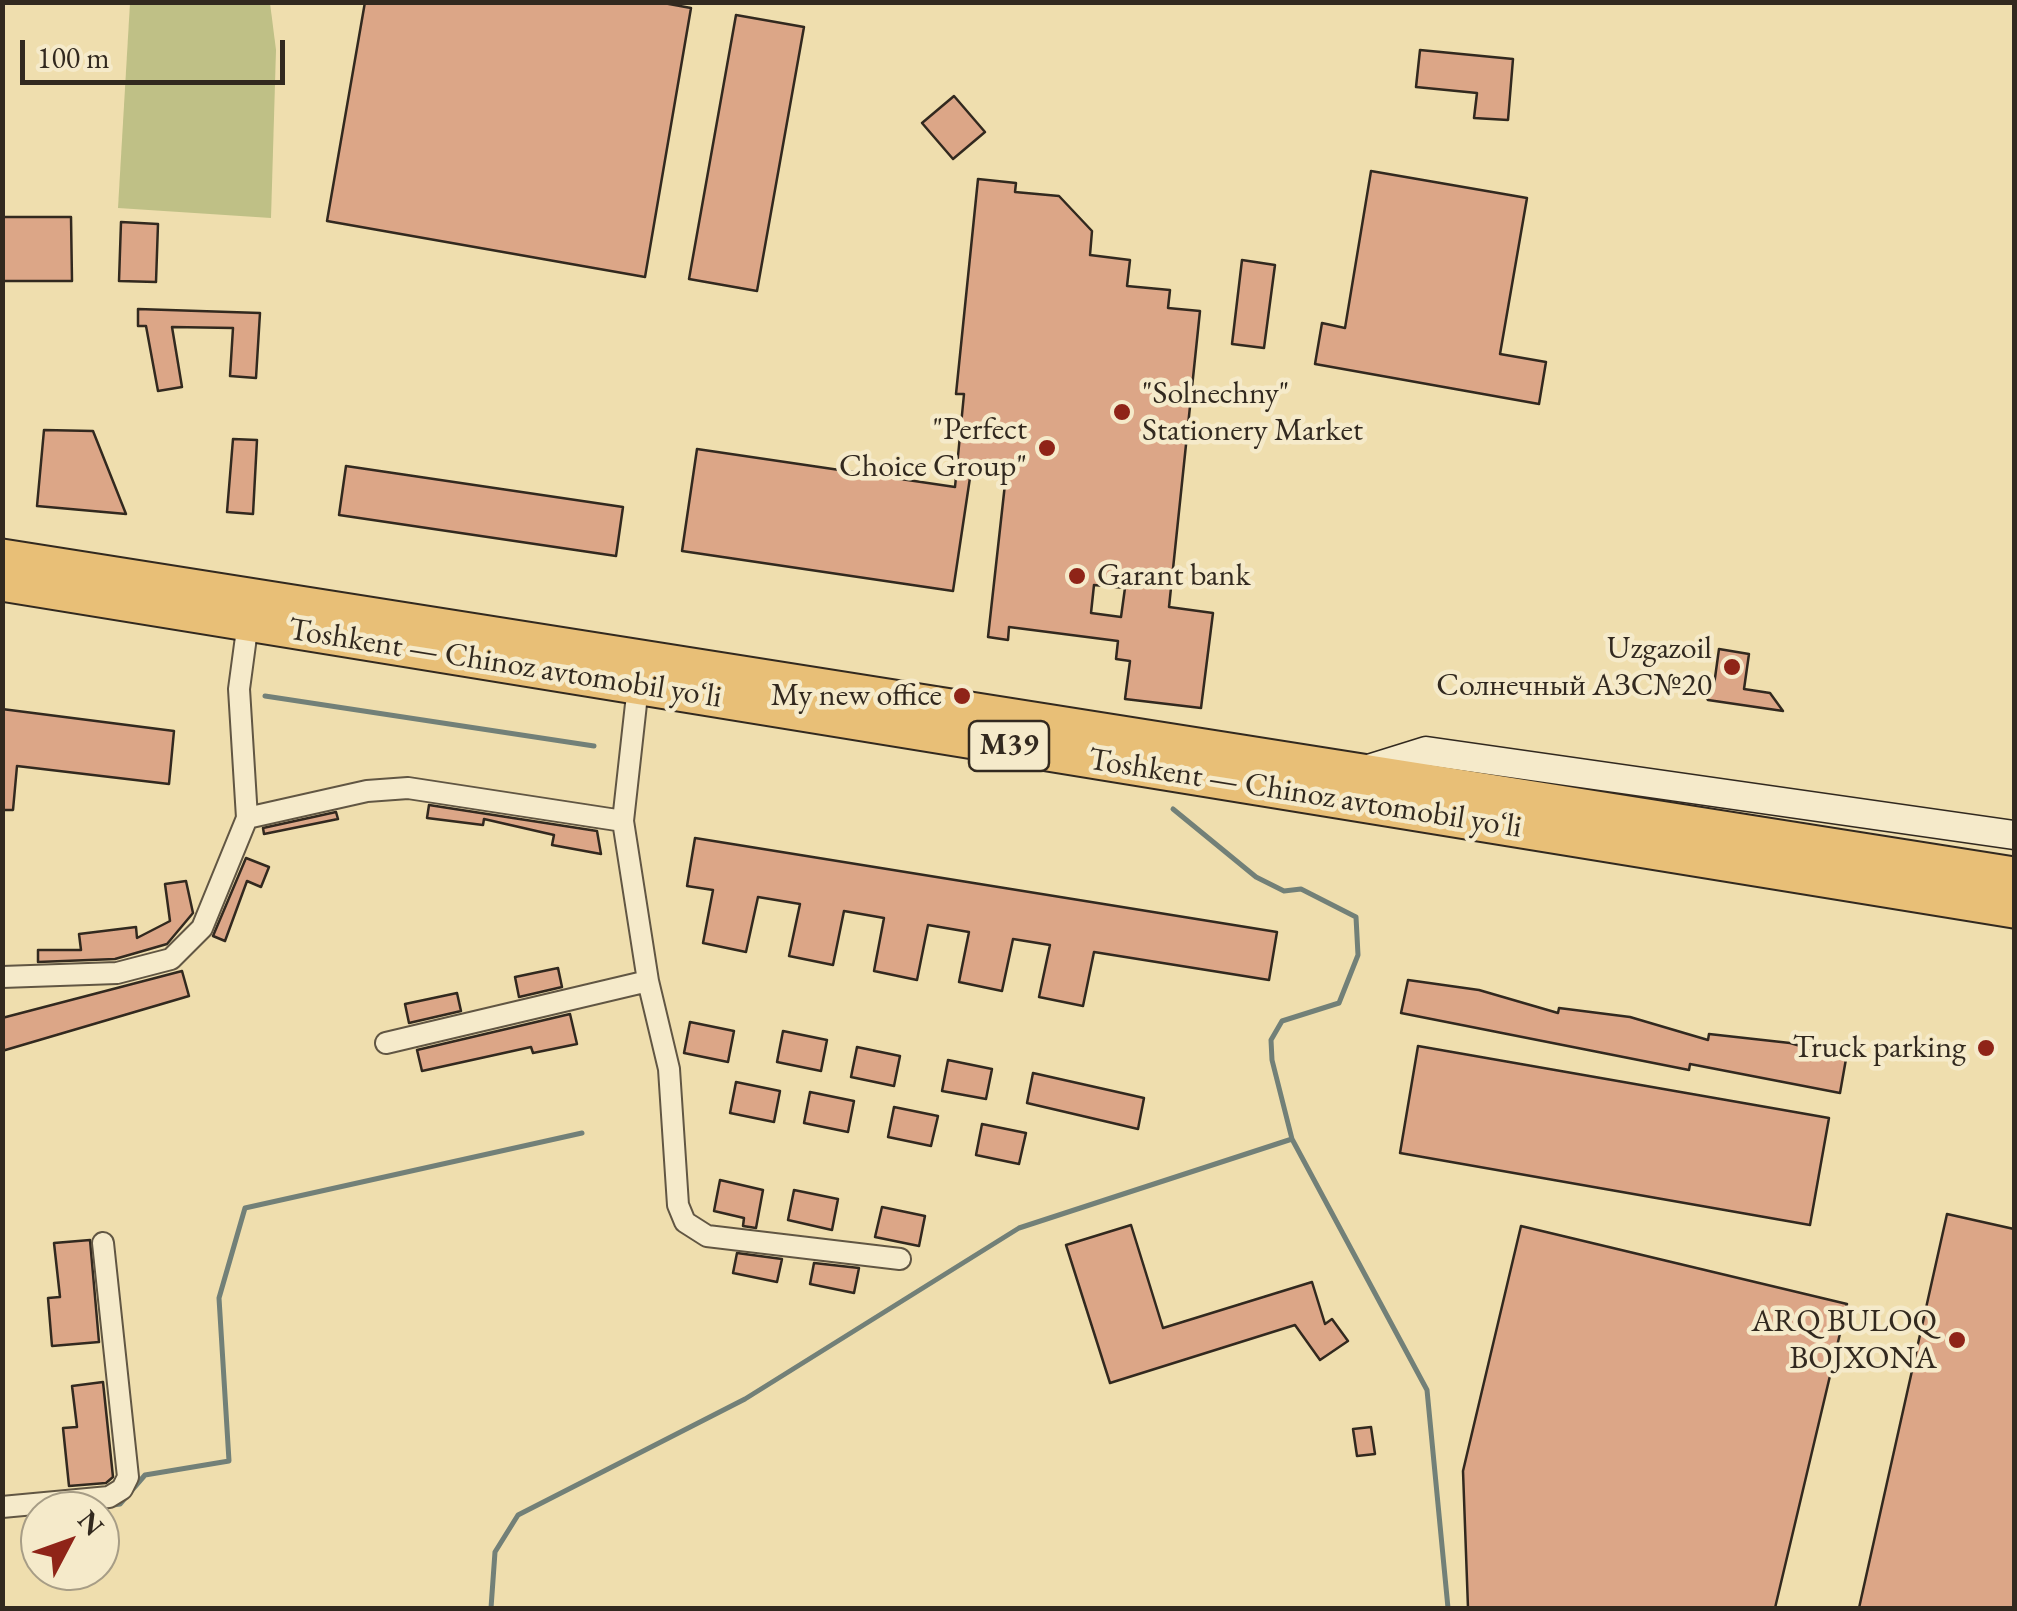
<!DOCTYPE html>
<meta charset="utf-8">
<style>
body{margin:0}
#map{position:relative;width:2017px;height:1611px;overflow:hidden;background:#efdeae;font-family:"EB Garamond",serif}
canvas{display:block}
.frame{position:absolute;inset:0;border:5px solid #32291f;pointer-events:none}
.north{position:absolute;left:20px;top:1491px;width:100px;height:100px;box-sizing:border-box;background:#f5eaca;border:2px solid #a79d86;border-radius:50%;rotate:49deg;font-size:28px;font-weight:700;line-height:40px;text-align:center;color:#32291f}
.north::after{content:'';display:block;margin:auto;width:35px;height:45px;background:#8f2418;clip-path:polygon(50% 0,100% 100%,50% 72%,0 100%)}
.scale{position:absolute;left:20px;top:40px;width:265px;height:45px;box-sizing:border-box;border:5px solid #32291f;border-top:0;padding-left:12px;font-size:30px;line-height:35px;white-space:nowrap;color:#32291f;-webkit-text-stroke:8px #f5eaca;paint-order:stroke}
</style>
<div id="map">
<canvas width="2017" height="1611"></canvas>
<div class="frame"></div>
<div class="north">N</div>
<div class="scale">100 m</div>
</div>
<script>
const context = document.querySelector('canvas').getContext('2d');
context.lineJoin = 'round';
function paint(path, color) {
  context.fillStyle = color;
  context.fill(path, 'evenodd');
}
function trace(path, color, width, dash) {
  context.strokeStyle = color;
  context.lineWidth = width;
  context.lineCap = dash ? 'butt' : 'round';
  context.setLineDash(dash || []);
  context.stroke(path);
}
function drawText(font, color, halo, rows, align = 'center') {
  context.font = font + ' "EB Garamond",serif';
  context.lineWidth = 9;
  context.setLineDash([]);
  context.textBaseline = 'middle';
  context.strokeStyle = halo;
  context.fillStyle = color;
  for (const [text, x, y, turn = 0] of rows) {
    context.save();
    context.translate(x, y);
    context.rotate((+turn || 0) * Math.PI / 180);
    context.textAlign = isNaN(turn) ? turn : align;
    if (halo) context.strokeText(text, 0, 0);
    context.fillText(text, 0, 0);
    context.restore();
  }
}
paint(new Path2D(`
 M 130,3 L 270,3 L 276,50 L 271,218 L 118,208 Z`), '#bfc086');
trace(new Path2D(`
 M 265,696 L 594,746
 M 1173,809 L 1256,877 L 1284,891 L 1301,889 L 1356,917 L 1358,955 L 1339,1003 L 1282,1021 L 1271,1040 L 1272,1060 L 1292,1139 L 1427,1390 L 1448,1608
 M 113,1505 L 120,1504 L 145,1475 L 229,1461 L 219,1298 L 245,1208 L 582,1133
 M 491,1608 L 495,1552 L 518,1515 L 745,1399 L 1019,1228 L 1292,1139`), '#728078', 5);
const building = new Path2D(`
 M 365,2 L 658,2 L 691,8 L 645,277 L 327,221 Z
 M 736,15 L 804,27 L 757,291 L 689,279 Z
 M 1420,50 L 1513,59 L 1508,120 L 1474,118 L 1477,93 L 1416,87 Z
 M 954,96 L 985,132 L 953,159 L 922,123 Z
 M 1371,171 L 1527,198 L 1500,354 L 1546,362 L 1539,404 L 1315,364 L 1322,323 L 1345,328 Z
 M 978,179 L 1016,183 L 1015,192 L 1059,196 L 1092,231 L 1090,255 L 1130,260 L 1127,286 L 1170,290 L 1168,308 L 1200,311 L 1169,607 L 1213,613 L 1201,708 L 1125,699 L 1130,661 L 1116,659 L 1118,641 L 1009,627 L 1008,640 L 988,637 L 1006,475 L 971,471 L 953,591 L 682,551 L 697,449 L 955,487 L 964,394 L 956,394 ZM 1094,585 L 1125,588 L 1121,617 L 1091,613 Z
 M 2,217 L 71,217 L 72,281 L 2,281 Z
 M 121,222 L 158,224 L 156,282 L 119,281 Z
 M 1242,260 L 1275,265 L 1264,348 L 1232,344 Z
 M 138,309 L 260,313 L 256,378 L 230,376 L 233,328 L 172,327 L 182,387 L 158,391 L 146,326 L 138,326 Z
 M 44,430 L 93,431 L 126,514 L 37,506 Z
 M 233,439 L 257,440 L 253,514 L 227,512 Z
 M 346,466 L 623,507 L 616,556 L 339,515 Z
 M 1719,649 L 1749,654 L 1744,689 L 1770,693 L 1783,711 L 1708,700 L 1695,681 L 1714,685 Z
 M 2,709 L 174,731 L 169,784 L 17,766 L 13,810 L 2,810 Z
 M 429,805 L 597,831 L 601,854 L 552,845 L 554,835 L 484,819 L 483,825 L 427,818 Z
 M 336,812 L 338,819 L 264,834 L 263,828 Z
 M 695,838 L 1277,932 L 1269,980 L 1094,952 L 1083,1006 L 1039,997 L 1050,945 L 1013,939 L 1002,991 L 959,982 L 969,932 L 928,925 L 917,980 L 874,971 L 884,918 L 844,911 L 833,965 L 789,956 L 800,904 L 758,897 L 746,952 L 703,943 L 713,890 L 687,886 Z
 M 246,858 L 269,867 L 261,887 L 247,881 L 225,941 L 213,936 Z
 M 186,881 L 193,913 L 167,944 L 115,959 L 38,962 L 38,950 L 81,950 L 79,934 L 136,927 L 137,938 L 170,921 L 165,884 Z
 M 558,968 L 562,987 L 519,997 L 515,977 Z
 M 182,971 L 189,996 L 2,1051 L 2,1018 Z
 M 1408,980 L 1479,990 L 1558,1013 L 1559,1008 L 1630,1017 L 1708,1040 L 1709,1034 L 1790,1043 L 1846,1059 L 1840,1093 L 1690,1064 L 1689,1070 L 1401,1013 Z
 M 457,993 L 461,1011 L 409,1023 L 405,1004 Z
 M 570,1014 L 577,1044 L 533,1053 L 531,1047 L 422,1071 L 417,1050 Z
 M 690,1022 L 734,1031 L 728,1062 L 684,1053 Z
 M 783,1031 L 827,1040 L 821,1071 L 777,1062 Z
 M 1418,1046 L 1829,1118 L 1810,1225 L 1400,1153 Z
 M 857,1047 L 900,1056 L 894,1086 L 851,1077 Z
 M 948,1060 L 992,1069 L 986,1099 L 942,1091 Z
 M 1033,1073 L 1144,1098 L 1138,1129 L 1027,1103 Z
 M 736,1082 L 780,1091 L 774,1122 L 730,1113 Z
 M 810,1092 L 854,1101 L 848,1132 L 804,1123 Z
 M 894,1107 L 938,1116 L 931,1146 L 888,1137 Z
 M 982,1124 L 1026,1133 L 1019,1164 L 976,1155 Z
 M 720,1180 L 763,1190 L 756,1228 L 743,1226 L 744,1218 L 714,1211 Z
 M 794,1190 L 838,1199 L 832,1230 L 788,1220 Z
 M 882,1207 L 925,1216 L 919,1246 L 875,1237 Z
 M 1947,1214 L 2014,1229 L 2014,1608 L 1859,1608 Z
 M 1131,1225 L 1163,1328 L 1312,1282 L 1325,1324 L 1332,1319 L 1348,1341 L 1320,1360 L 1295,1325 L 1110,1383 L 1066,1245 Z
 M 1521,1226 L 1847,1304 L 1775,1608 L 1468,1608 L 1463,1471 Z
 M 90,1240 L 99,1342 L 52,1346 L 48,1298 L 60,1297 L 54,1243 Z
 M 737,1253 L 782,1259 L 777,1282 L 733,1273 Z
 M 814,1263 L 859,1268 L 854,1293 L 810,1284 Z
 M 103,1382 L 113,1477 L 106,1483 L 69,1486 L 63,1428 L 77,1427 L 72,1386 Z
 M 1371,1427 L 1375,1454 L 1357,1456 L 1353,1429 Z`);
paint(building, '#dca687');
trace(building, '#32291f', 2.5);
const street = new Path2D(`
 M 638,686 L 623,821 L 648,981 L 669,1069 L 678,1205 L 685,1222 L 707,1236 L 900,1259
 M 247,818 L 367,791 L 408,788 L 623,821
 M 2,977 L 117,973 L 171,959 L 202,928 L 247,818 L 239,689 L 248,622
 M 386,1043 L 648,981
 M 2,1507 L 109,1497 L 122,1489 L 128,1477 L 103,1243`);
const secondary = new Path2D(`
 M 1365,770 L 1426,751 L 2014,835`);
const highway = new Path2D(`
 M 2,557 L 2014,875
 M 2,583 L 2014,910`);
trace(street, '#615643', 24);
trace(secondary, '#32291f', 31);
trace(highway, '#32291f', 39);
trace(street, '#f5eaca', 20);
trace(secondary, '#f5eaca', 28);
trace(highway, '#e8bf77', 35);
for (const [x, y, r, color] of [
 [1122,412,10,"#8f2418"],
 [1047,448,10,"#8f2418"],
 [1077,576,10,"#8f2418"],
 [1732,667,10,"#8f2418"],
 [962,696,10,"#8f2418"],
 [1986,1048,10,"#8f2418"],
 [1957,1340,10,"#8f2418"]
]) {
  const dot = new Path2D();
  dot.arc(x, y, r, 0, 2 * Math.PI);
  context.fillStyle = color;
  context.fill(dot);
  trace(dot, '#f5eaca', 4);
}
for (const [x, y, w] of [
 [1009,746,80]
]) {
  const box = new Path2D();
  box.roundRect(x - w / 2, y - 25, w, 50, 8);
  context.fillStyle = '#f5eaca';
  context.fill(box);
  trace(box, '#32291f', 2.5);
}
drawText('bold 30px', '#32291f', null, [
 ["M39",1009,746]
]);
drawText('32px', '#32291f', '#f5eaca', [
 ["\"Solnechny\"",1142,394,"left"],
 ["Stationery Market",1142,431,"left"],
 ["\"Perfect",1027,430],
 ["Choice Group\"",1027,467],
 ["Garant bank",1097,576,"left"],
 ["Uzgazoil",1712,649],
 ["Солнечный АЗС№20",1712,686],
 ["My new office",942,696],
 ["Truck parking",1966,1048],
 ["ARQ BULOQ",1937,1322],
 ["BOJXONA",1937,1359]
], 'right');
drawText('32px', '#32291f', '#f5eaca', [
 ["Toshkent — Chinoz avtomobil yoʻli",505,664,9],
 ["Toshkent — Chinoz avtomobil yoʻli",1305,794,9]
]);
</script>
